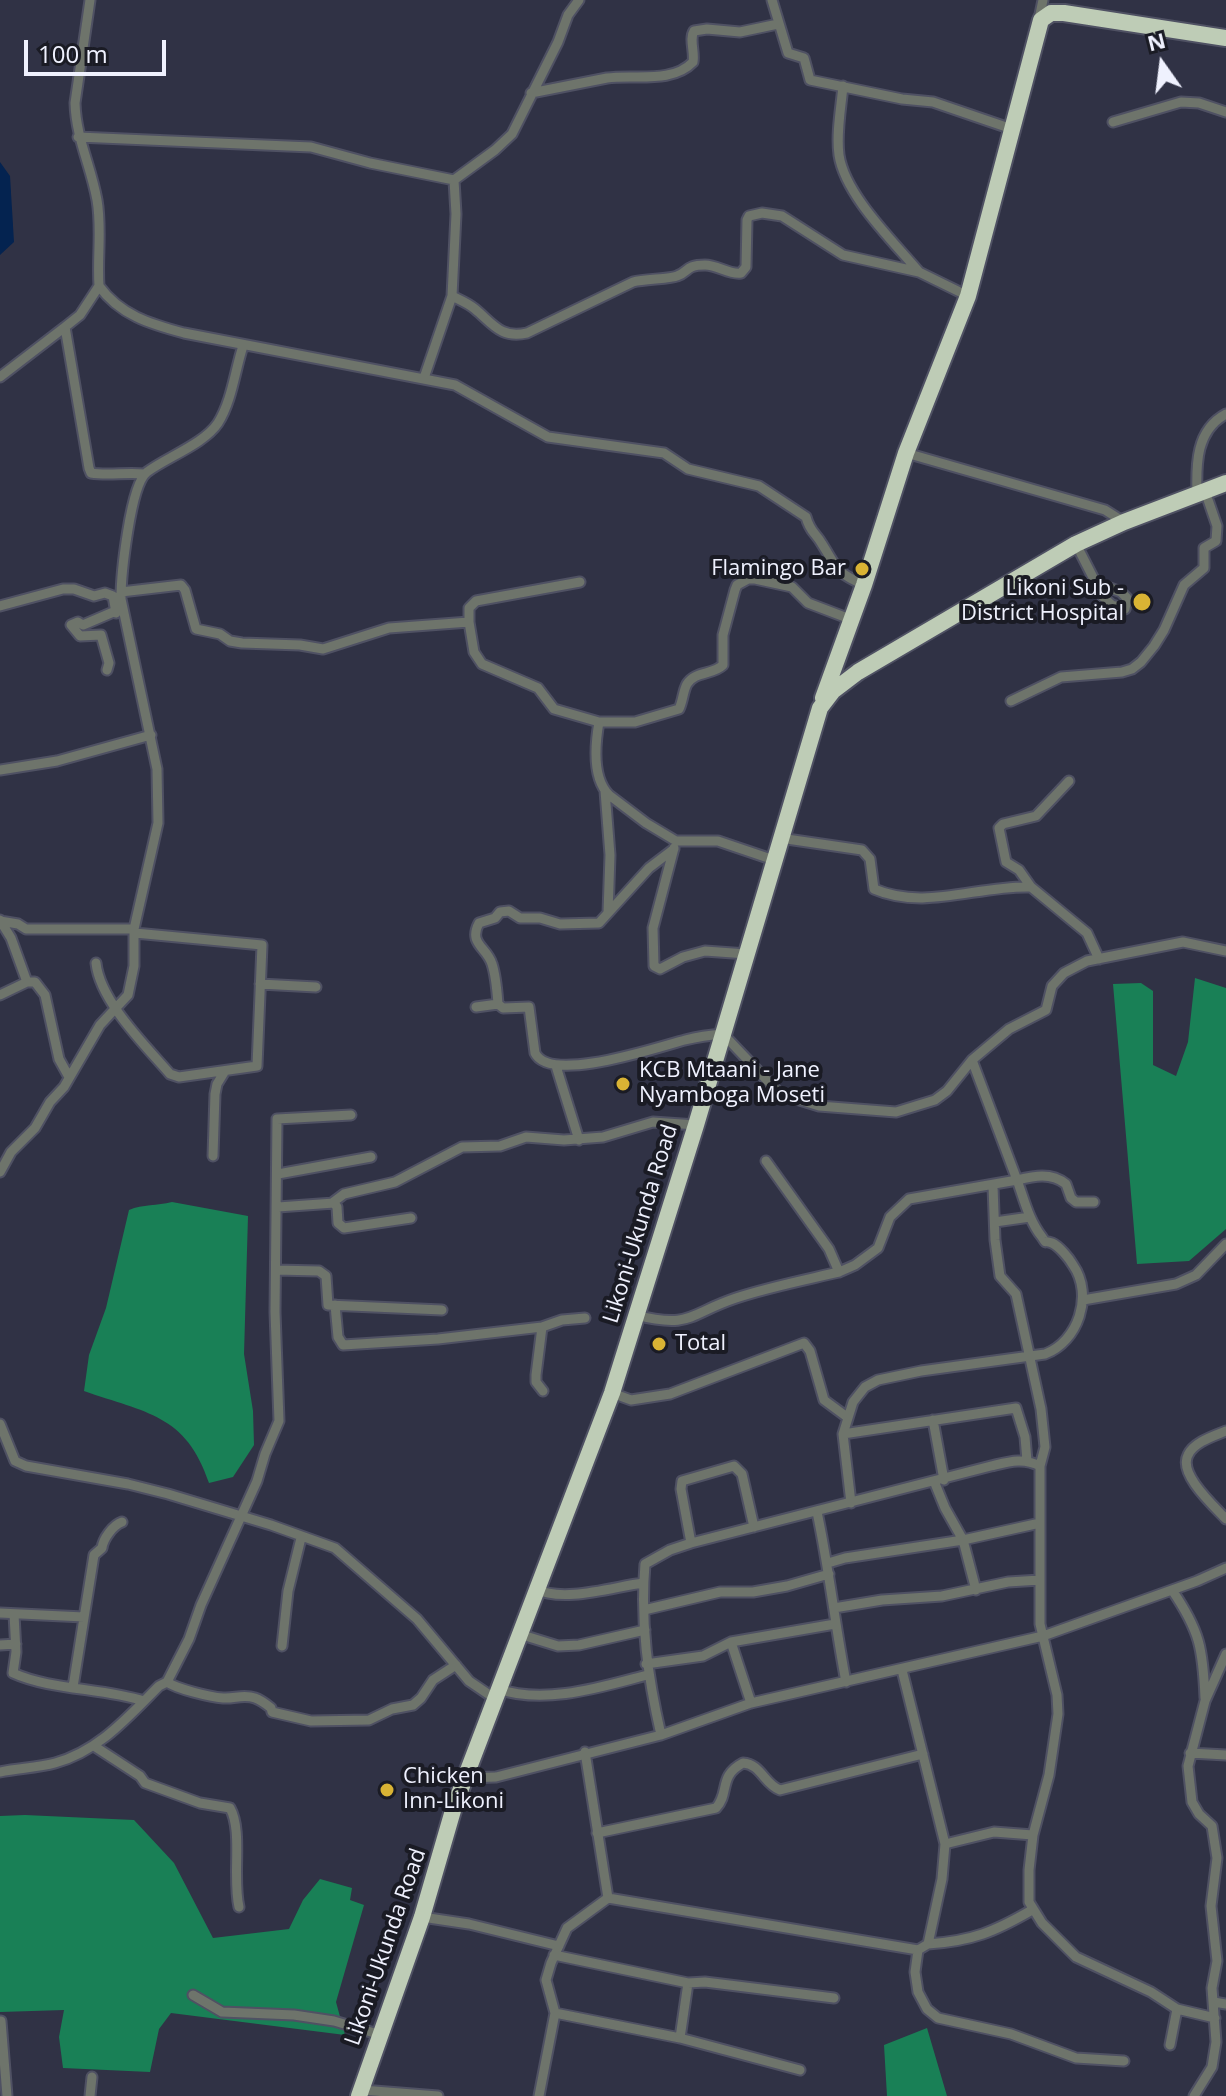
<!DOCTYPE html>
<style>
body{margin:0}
#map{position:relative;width:1226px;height:2096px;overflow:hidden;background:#303245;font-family:"Open Sans",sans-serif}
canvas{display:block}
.north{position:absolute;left:1122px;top:24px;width:80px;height:80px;-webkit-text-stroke:6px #1a1b24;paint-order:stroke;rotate:346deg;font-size:22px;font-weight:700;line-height:32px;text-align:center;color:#eff1fe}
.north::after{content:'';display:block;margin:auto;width:28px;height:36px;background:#eff1fe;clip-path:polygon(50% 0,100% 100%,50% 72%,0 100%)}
.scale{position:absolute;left:24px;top:40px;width:142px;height:36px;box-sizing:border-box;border:4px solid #eff1fe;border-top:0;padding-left:10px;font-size:24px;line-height:28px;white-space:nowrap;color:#eff1fe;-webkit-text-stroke:6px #1a1b24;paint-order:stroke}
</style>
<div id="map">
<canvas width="1226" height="2096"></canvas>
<div class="north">N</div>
<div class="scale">100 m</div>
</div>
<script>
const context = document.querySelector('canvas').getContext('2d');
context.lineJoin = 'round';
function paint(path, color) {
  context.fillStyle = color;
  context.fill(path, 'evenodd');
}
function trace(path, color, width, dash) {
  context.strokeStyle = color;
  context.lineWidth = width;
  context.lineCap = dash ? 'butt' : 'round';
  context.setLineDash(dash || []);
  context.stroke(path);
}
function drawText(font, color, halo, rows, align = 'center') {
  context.font = font + ' "Open Sans",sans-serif';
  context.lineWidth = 8;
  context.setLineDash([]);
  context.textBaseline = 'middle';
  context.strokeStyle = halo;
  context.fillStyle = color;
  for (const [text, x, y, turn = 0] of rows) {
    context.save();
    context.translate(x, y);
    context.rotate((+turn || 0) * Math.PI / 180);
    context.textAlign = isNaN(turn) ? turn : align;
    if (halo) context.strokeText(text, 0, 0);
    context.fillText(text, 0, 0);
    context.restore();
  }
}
paint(new Path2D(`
 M 1195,978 L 1226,988 L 1226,1229 L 1189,1261 L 1137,1264 L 1113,984 L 1141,983 L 1153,991 L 1153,1065 L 1176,1076 L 1188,1042 Z
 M 172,1202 L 248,1216 L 244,1354 L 253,1411 L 254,1445 L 233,1477 L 209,1483 C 186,1414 146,1413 84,1391 L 89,1355 L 106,1308 L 129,1210 C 143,1204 157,1206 172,1202 Z
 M 25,1815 L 134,1820 L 174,1863 L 213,1938 L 289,1929 L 303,1900 L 320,1879 L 352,1888 L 350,1900 L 364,1905 L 336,2002 L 345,2035 L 171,2013 L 159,2029 L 150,2072 L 63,2068 L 59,2037 L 64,2010 L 0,2012 L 0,1816 Z
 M 927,2028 L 947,2096 L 887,2096 L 884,2045 Z`), '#198056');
paint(new Path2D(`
 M 0,162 L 10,176 L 14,242 L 0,255 Z`), '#042350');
const street = new Path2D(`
 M 90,0 L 75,103 C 76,138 91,166 97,200 C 102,228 97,258 99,286 C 120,315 150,324 184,333 L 455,385 L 548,437 L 664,453 L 688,469 L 759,486 L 806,517 C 810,532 815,532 822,544 C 838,569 835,572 864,585
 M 772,0 L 788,53 L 804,58 L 810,80 L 902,99 L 933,102 L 1012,129
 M 1039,19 L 1043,0
 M 843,86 C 841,108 836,133 839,155 C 845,195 893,241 919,272
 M 531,93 C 556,88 581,83 607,78 C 634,74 672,84 693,62 C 695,52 689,39 694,31 L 707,29 L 740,32 L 778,24
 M 1113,122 L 1181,102 L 1199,103 L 1226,112
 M 78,137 L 311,147 L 370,163 L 454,180
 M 454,180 L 495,150 L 512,134 L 558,42 L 568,15 L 579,0
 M 99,286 L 80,315 L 65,327 L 89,468 L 91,473 C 108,476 126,472 144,474
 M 452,296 C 460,300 468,303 475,309 C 493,324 501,339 527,333 L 633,282 C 644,279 671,279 677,276 C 689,272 685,265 705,265 C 718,265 729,275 741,273 L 746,267 L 747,220 L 749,216 L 762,213 L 782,216 L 843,255 L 919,272 L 968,296
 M 0,377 L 65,327
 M 424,378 L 452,296 L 456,214 L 454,180
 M 906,453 L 1105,510 L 1124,522
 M 1197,494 C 1196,464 1196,430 1226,414
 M 1076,544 L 1103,597 L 1112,605 L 1125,609 L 1127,598 L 1121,592 L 1097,583
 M 121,592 L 181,585 L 185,590 L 196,629 L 220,634 L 230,641 L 242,643 L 300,645 L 323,649 L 389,628 L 469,622 L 474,652 L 482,664 L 538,688 L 554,709 L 599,722 C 595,745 592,778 609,795 L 646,823 L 676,841 L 718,841 L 774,860
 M 0,606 L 63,589 L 74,589 L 94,596 L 105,593 L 113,596 L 116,613
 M 469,622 L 469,608 L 476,601 L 580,582
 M 107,670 L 109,663 L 101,635 L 80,636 L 71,625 L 78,622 L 83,625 L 118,610
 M 1011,701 L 1061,677 L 1122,672 L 1132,669 L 1141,662 L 1154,646 L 1164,630 L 1184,585 L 1204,568 L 1204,548 L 1216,541 L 1217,526 L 1205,491
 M 599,722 L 635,722 L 679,709 C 683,701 683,691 687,684 C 695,671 713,675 723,665 L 723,635 L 735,590 L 737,585 L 748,579 L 755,579 L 792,587 L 808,603 L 850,619
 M 0,770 L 57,761 L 151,735
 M 605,791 L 610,855 L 608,913
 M 780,838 L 862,850 L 870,859 L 874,889 C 925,911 978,885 1031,887 L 1087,933 L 1099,959
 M 674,848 L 653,928 L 654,966 L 660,969 L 683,957 L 705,951 L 747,954
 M 1031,887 L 1019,870 L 1006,862 L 999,828 L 1003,824 L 1036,816 L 1069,781
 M 0,920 L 11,938 L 27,982 L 35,982 L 45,995 L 59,1059 L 69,1077
 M 0,921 L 18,924 L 26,929 L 134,929 L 158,823 L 157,769 L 121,599 C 121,576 130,485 147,472 C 167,457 204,444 218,423 C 232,401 235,370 243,346
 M 96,963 C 100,1001 145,1045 170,1074 L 179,1077 L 257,1066 L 262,945 L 135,933
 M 260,984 L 316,987
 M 0,995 L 27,982
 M 498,1004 C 497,991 496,976 492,964 C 487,947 468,944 479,923 L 495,918 L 500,912 L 509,911 L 520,918 L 540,918 L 560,924 L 599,923 L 649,868 L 674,849
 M 476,1007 L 498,1004 L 503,1008 L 529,1007 L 535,1053 C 550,1084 658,1047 685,1040 C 697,1037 710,1035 723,1034 L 780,1094 L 819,1106 L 896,1112 L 935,1100 L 947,1091 L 972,1060 L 1009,1029 L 1046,1010 L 1052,986 L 1064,973 L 1087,961 L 1183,942 L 1226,951
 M 972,1060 L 1017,1180 C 1034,1176 1051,1172 1066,1184 L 1071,1198 L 1076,1202 L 1094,1202
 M 556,1066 L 579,1140
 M 213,1156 L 215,1094 L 217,1084 L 225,1071
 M 766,1161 L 829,1249 L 839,1272
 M 0,1172 L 11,1152 L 35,1128 L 50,1102 L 64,1087 L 100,1025 L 128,995 L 134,966 L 134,929
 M 278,1174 L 371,1157
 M 993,1186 L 995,1240 L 1000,1276 L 1016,1294 L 1041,1409 L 1045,1447 L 1040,1466
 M 332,1203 L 344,1194 L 395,1182 L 462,1147 L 500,1146 L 526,1137 L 564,1140 L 603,1137 L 653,1122 L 696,1125
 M 278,1207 L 334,1203 L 337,1207 L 338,1223 L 344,1228 L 411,1218
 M 995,1222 L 1030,1217
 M 276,1270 L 319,1271 L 326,1276 L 328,1305 L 442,1310
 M 1083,1300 L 1176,1284 L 1196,1275 L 1226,1244
 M 335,1305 L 338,1337 L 343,1345 L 438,1339 L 542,1327 L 562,1320 L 585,1318
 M 635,1315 C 692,1329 688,1314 736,1298 C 769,1287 805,1280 839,1272 L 855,1265 L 878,1248 L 890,1217 L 909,1199 L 1017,1180 C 1024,1199 1029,1221 1042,1237 C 1048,1246 1042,1239 1052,1243 C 1059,1246 1069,1258 1073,1265 C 1094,1295 1078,1342 1045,1354 L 921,1371 L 878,1380 L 865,1387 L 853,1402 L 843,1434 L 851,1503
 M 542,1327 L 536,1375 L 536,1382 L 543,1391
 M 612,1393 L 631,1400 L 670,1394 L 804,1343 L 810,1351 L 824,1400 L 847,1417
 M 933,1420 L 944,1480
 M 0,1424 L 15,1461 L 26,1466 L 128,1484 L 168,1494 L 271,1525 L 335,1548 L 417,1619 L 469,1681 L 494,1698
 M 1226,1431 C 1214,1436 1194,1442 1188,1455 C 1178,1474 1214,1506 1226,1519
 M 843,1434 L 1016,1408 L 1025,1437 L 1027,1461
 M 934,1481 L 945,1508 L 963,1540 L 976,1590
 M 817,1512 C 829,1568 835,1625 846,1682
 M 691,1543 L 681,1489 L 682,1481 L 734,1466 L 742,1474 L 754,1527
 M 828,1563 L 845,1558 L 963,1540 L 1040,1523
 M 536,1589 C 563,1603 613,1587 643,1583
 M 1172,1590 C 1200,1631 1203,1649 1205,1698
 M 834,1608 L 882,1600 L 942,1596 L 1008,1582 L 1040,1580
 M 644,1610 L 720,1592 L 753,1592 L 787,1586 L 829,1574
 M 0,1613 L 84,1617
 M 14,1614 L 16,1652 L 13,1673 C 50,1690 103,1688 144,1701
 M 519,1634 L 558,1646 L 579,1645 L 645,1630
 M 731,1642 L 751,1703
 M 0,1645 L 16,1644
 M 282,1646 L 288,1591 L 301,1538
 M 646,1664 L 703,1656 L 731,1642 L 835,1624
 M 902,1670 L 945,1844 L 942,1879 L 928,1944 L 918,1950 L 915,1972 L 918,1992 L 927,2009 L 938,2018 L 1011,2034 L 1076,2058 L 1124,2061
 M 167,1682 C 177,1689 210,1697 223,1698 C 234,1699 243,1694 255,1698 C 261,1700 266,1704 271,1708 L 272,1712 L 311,1721 L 369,1720 L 392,1709 L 413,1705 L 421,1698 L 433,1680 L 456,1665
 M 73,1687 L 94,1555 L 102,1548 C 103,1539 113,1525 122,1522
 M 498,1689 C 545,1705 601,1687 647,1675
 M 661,1735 C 648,1678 640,1623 645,1564 L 670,1550 L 691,1543 L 991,1466 C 1008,1462 1023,1457 1040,1466 L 1040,1624 L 1057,1695 L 1058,1714 L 1049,1775 L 1033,1835 L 1029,1870 L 1029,1902 L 1042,1923 L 1076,1957 L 1151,1992 L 1177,2009 L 1215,2018
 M 94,1746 L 140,1776 L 145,1783 L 200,1803 L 230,1808 C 243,1831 232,1877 239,1907
 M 585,1752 L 608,1898 L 918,1950
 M 1190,1753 L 1226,1755
 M 0,1772 C 18,1768 37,1768 55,1763 C 99,1751 128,1717 159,1686 L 167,1682 L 189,1639 L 201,1605 L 257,1481 L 265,1454 L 279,1421 L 275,1312 L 277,1119 L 351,1115
 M 465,1778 L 496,1777 L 661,1735 L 751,1703 L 1043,1636 L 1197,1581 L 1226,1568
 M 597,1833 L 716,1808 C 730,1793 718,1776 743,1763 C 761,1764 764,1784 780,1790 L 923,1754
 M 945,1844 L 994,1832 L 1033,1835
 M 422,1917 L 469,1924 L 559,1946
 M 928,1944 C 972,1941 994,1932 1032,1910
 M 554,1955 L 688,1983 L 705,1982 L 834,1998
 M 193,1995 L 222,2012 L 294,2015 L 334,2021 L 381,2035
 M 1214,2002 L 1226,2004
 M 555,2013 L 680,2038 L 800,2070
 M 1,2021 L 7,2096
 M 680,2038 L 688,1983
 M 1170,2045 L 1177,2009
 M 362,2090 L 438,2096
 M 90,2096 L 92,2077
 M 539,2096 L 555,2013 L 546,1980 L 551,1963 L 567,1928 L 608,1898
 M 1194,2096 L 1212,2067 L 1216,2042 L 1212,1988 L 1217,1961 L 1211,1906 L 1217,1858 L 1212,1826 L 1199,1814 L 1192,1802 L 1188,1766 L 1205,1701 L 1226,1654`);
const highway = new Path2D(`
 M 823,698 L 864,585 L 906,453 L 968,296 L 1041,20 L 1051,13 L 1064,13 L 1226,38
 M 359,2096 L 422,1917 L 454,1807 L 612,1393 L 696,1125 L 820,708 L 833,691 L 858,672 L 1076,544 L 1124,522 L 1226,483`);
trace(street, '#4f5163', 13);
trace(highway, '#4f5163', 20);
trace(street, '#6e746b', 9);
trace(highway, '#beccb6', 16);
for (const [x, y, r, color] of [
 [862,569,8,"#d9b334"],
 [1142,602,10,"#d9b334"],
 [623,1084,8,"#d9b334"],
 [659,1344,8,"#d9b334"],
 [387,1790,8,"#d9b334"]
]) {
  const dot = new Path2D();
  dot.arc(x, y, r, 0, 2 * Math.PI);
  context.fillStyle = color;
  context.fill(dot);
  trace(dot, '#1a1b24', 3);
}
drawText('22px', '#eff1fe', '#1a1b24', [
 ["Flamingo Bar",846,569,"right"],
 ["Likoni Sub -",1124,589,"right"],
 ["District Hospital",1124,614,"right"],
 ["KCB Mtaani - Jane",639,1071],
 ["Nyamboga Moseti",639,1096],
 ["Total",675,1344],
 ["Chicken",403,1777],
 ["Inn-Likoni",403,1802]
], 'left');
drawText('22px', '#eff1fe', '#1a1b24', [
 ["Likoni-Ukunda Road",641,1224,-73],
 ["Likoni-Ukunda Road",386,1947,-71]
]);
</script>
